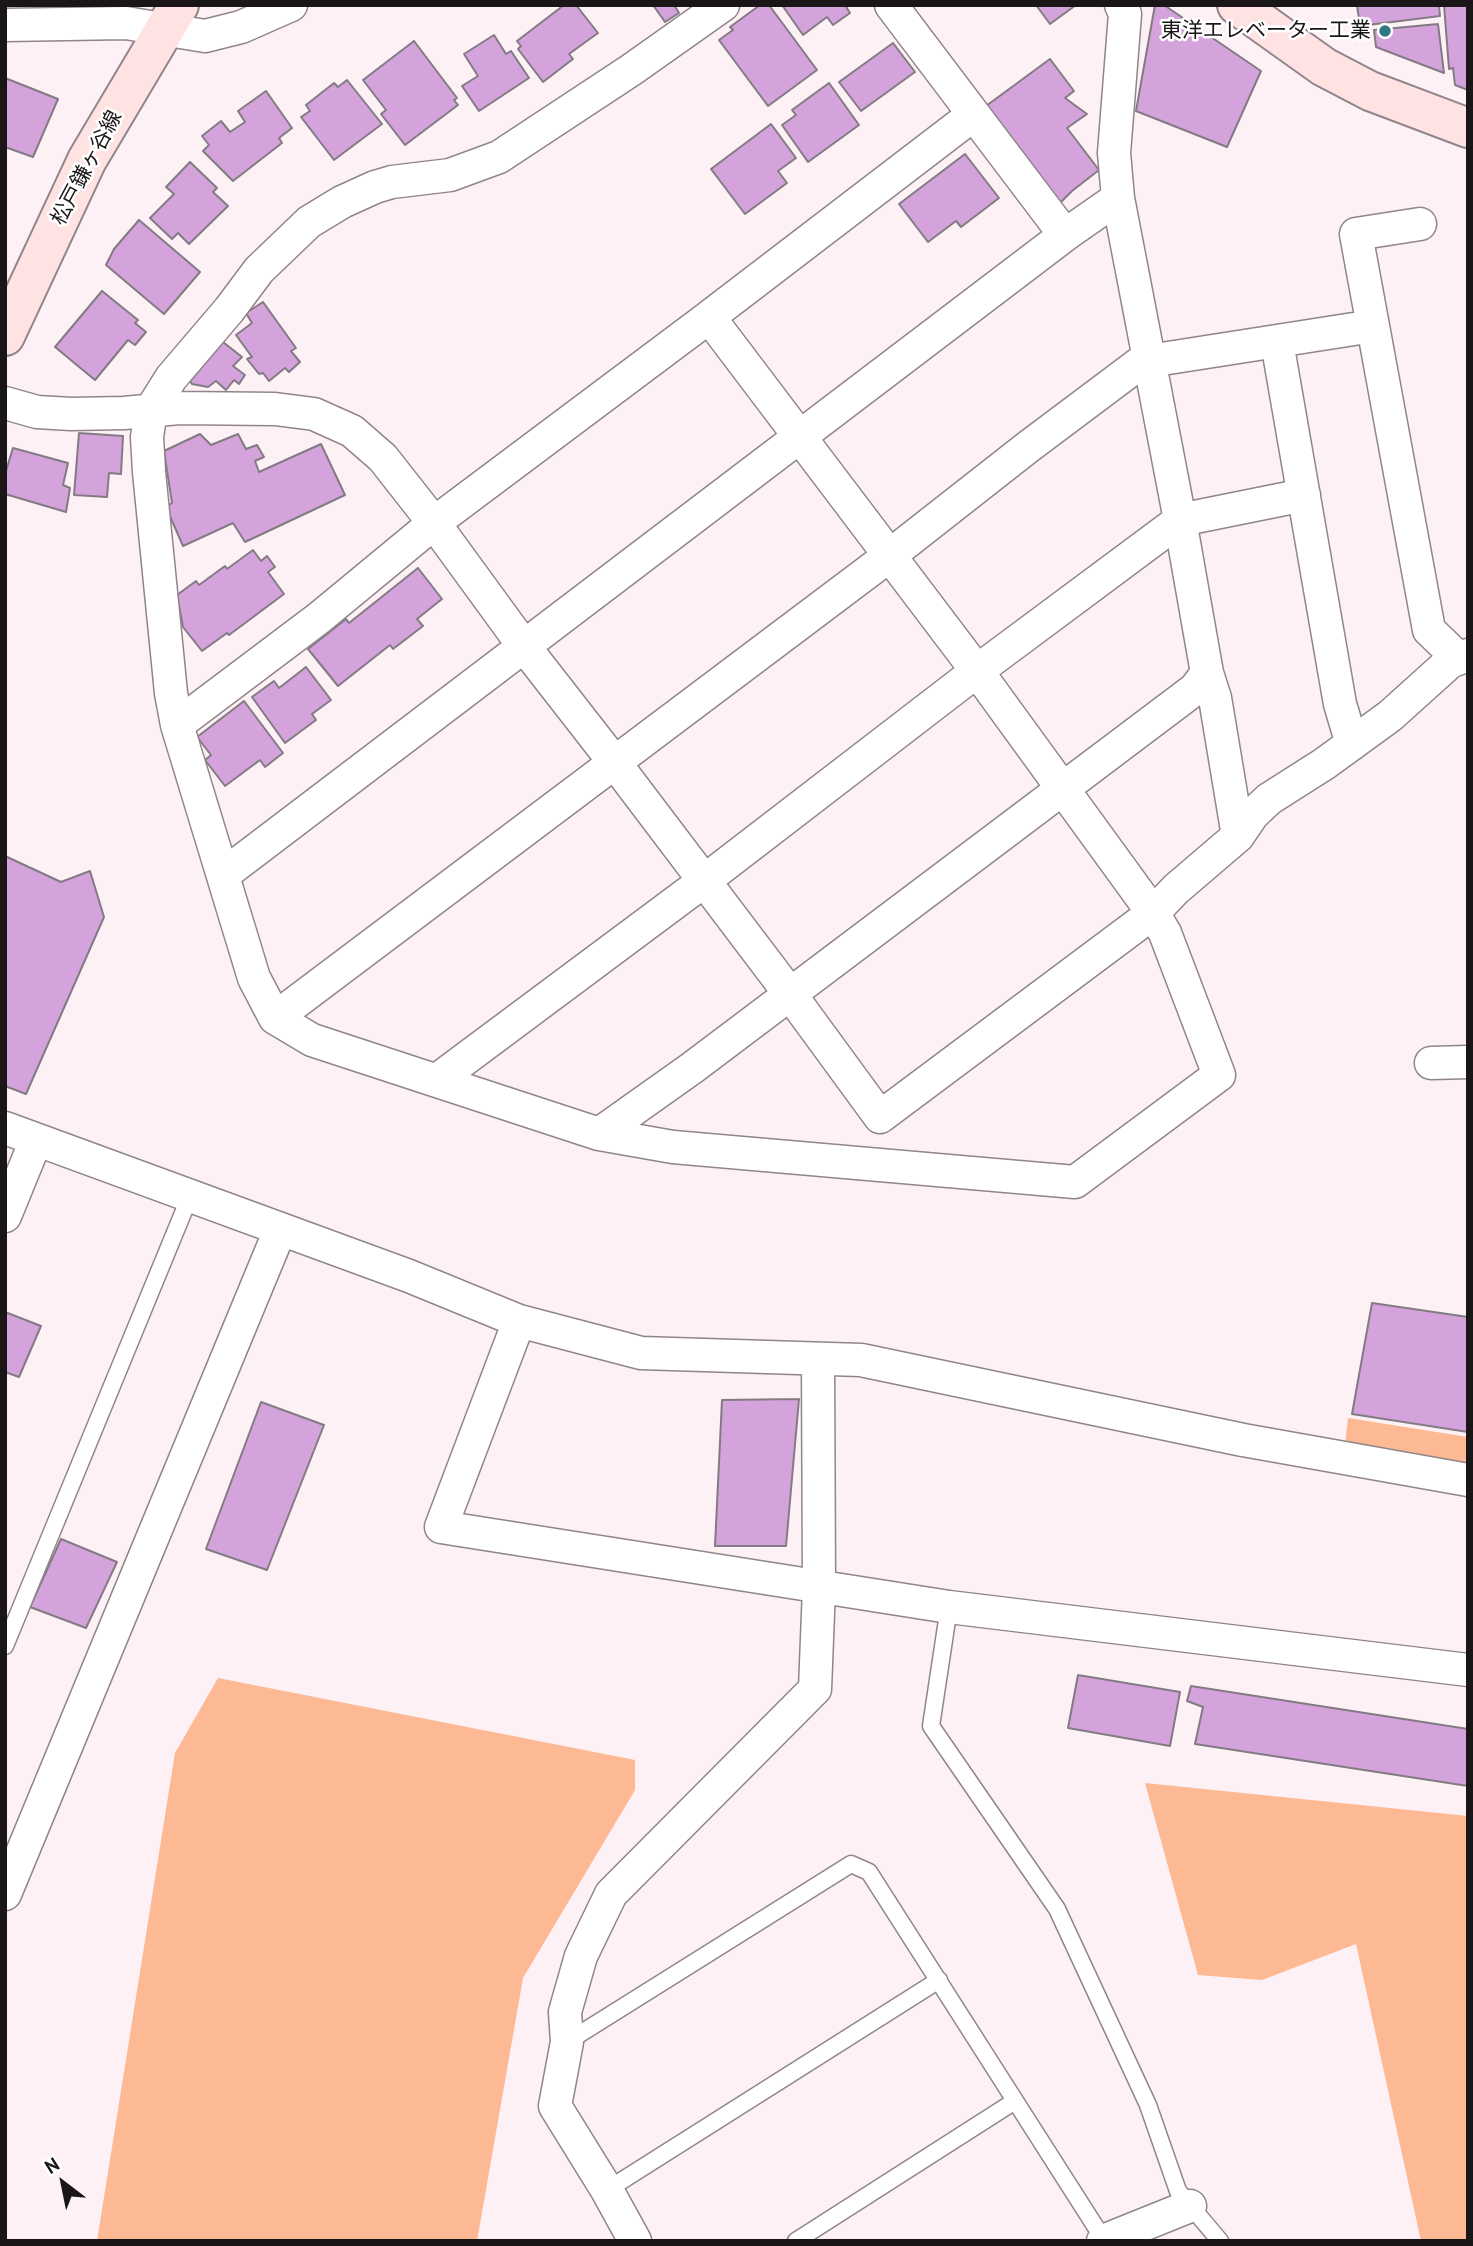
<!DOCTYPE html>
<html>
<head>
<meta charset="utf-8">
<style>
  body { margin:0 }
  #map { position:relative; width:1473px; height:2246px; overflow:hidden; background:#fdf1f6; font-family:"PT Sans",sans-serif }
  canvas { display:block }
  .frame { position:absolute; inset:0; border:7px solid #1a1617; pointer-events:none }
  .north { position:absolute; left:28px; top:2148px; width:70px; height:70px; -webkit-text-stroke:5px #fff; paint-order:stroke; rotate:328deg; font-size:19px; font-weight:700; line-height:28px; text-align:center; color:#1a1617 }
  .north::after { content:''; display:block; margin:auto; width:24px; height:32px; background:#1a1617; clip-path:polygon(50% 0,100% 100%,50% 72%,0 100%) }
</style>
</head>
<body>
<div id="map">
<canvas width="1473" height="2246"></canvas>
<div class="frame"></div>
<div class="north">N</div>
</div>
<script>
const c = document.querySelector('canvas').getContext('2d');
c.lineJoin = 'round';
function fill(path, color) { c.fillStyle = color; c.fill(path, 'evenodd'); }
const shape = rows => new Path2D(rows.map(r => 'M' + r).join(''));
function trace(path, color, width, dash) { c.strokeStyle = color; c.lineWidth = width; c.lineCap = dash ? 'butt' : 'round'; c.setLineDash(dash || []); c.stroke(path); }
function drawText(font, color, halo, rows, align = 'center') {
  c.font = font + ' "PT Sans","Noto Sans JP",sans-serif'; c.lineWidth = 5; c.setLineDash([]); c.textBaseline = 'middle'; c.strokeStyle = halo; c.fillStyle = color; for (const [text, x, y, turn = 0] of rows) {
    c.save(); c.translate(x, y); c.rotate((+turn || 0) * Math.PI / 180); c.textAlign = isNaN(turn) ? turn : align; if (halo) c.strokeText(text, 0, 0); c.fillText(text, 0, 0); c.restore();
  }
}
fill(shape([
  [1348,1418,1468,1437,1468,1465,1345,1444],
  [218,1678,635,1760,635,1790,523,1978,477,2241,97,2241,175,1753],
  [1145,1783,1468,1816,1468,2241,1421,2241,1356,1944,1262,1980,1198,1975]
]), '#fdb894');
const building = shape([
  [564,5,576,5,598,33,569,54,573,59,543,82,518,49,521,46,517,41,564,5],
  [653,5,674,5,679,13,665,22,653,5],
  [760,5,769,5,817,70,768,106,719,40,733,30,730,27,760,5],
  [782,5,845,5,850,13,833,25,827,17,803,35,782,5],
  [1036,5,1076,5,1050,24,1036,5],
  [1155,5,1164,5,1261,71,1227,147,1136,111,1155,5],
  [1357,5,1439,5,1440,16,1360,26,1357,5],
  [1444,5,1468,5,1468,90,1455,85,1453,68,1449,69,1444,5],
  [1438,24,1444,73,1376,47,1374,30,1438,24],
  [494,35,506,54,511,51,529,78,479,111,462,86,478,76,464,54,494,35],
  [414,41,457,98,454,100,458,105,405,145,381,114,386,110,363,80,414,41],
  [893,43,915,72,861,111,839,82,893,43],
  [1050,59,1074,91,1065,98,1087,114,1067,128,1099,170,1072,191,1058,205,986,106,1050,59],
  [5,78,58,99,33,157,5,147,5,78],
  [347,80,382,124,334,160,301,117,310,111,306,105,334,83,338,87,347,80],
  [829,83,859,125,808,162,782,125,796,115,792,110,829,83],
  [266,91,292,128,279,138,282,143,233,181,203,151,209,145,202,136,221,121,230,132,245,122,238,111,266,91],
  [771,124,796,158,778,171,787,183,745,214,711,169,771,124],
  [965,154,999,198,961,227,956,221,928,242,899,204,965,154],
  [190,162,217,188,213,192,228,206,189,244,178,233,172,239,150,218,174,194,166,187,190,162],
  [139,220,200,272,164,314,106,265,114,249,139,220],
  [102,291,138,320,135,323,146,332,135,345,128,340,95,380,55,347,102,291],
  [263,302,296,348,291,351,300,362,289,372,285,368,269,381,263,373,259,374,247,359,252,357,236,335,252,323,246,313,263,302],
  [223,342,242,357,233,366,245,375,239,384,234,380,226,390,216,381,208,387,192,384,190,381,223,342],
  [79,433,123,436,121,474,109,473,107,497,74,495,79,433],
  [200,434,211,445,238,434,246,449,257,445,264,457,255,461,259,472,321,444,345,495,245,542,233,523,183,546,166,507,172,503,164,451,200,434],
  [13,448,68,463,63,485,70,488,66,512,5,494,5,474,13,448],
  [253,550,261,561,267,556,275,567,268,572,284,594,229,635,227,633,202,651,183,627,177,595,196,581,199,585,225,566,227,569,253,550],
  [418,568,442,599,417,619,423,626,393,649,390,645,338,686,308,649,346,619,349,623,418,568],
  [306,667,331,700,312,714,316,720,285,743,252,697,274,681,279,688,306,667],
  [244,701,283,753,265,767,260,760,225,786,205,760,211,755,197,737,244,701],
  [5,856,61,882,90,871,104,917,26,1094,5,1086,5,856],
  [1372,1303,1468,1317,1468,1432,1352,1414,1372,1303],
  [5,1312,41,1326,19,1377,5,1372,5,1312],
  [799,1399,786,1546,715,1546,722,1400,799,1399],
  [261,1402,324,1425,267,1570,206,1549,261,1402],
  [61,1539,117,1562,86,1628,30,1607,61,1539],
  [1078,1675,1180,1692,1170,1746,1068,1728,1078,1675],
  [1191,1686,1468,1729,1468,1786,1195,1744,1203,1707,1187,1701,1191,1686]
]);
fill(building, '#d5a3db');
trace(building, '#827b83', 2);
const lane = shape([
  [949,1607,931,1726,1057,1909,1148,2105,1178,2191,1220,2241],
  [5,1646,190,1196],
  [567,2042,851,1864,869,1872,1104,2240],
  [607,2190,939,1980],
  [796,2241,1015,2101]
]);
const street = shape([
  [723,5,631,70,499,157,450,175,392,182,375,187,342,202,309,222,259,270,229,310,171,378,151,410,147,437,149,472,171,693,177,725,254,978,275,1018,312,1040,599,1134,673,1147,1075,1182,1219,1075,1165,933,1153,913,977,671,709,317,973,115],
  [891,5,1065,235],
  [5,25,126,23,205,36,241,27,291,5],
  [1420,224,1356,234,1429,630,1458,658],
  [1277,342,1340,704,1352,744],
  [1149,361,1373,326],
  [5,403,37,412,71,414,124,413,179,408,275,409,314,414,352,431,383,458,434,523,523,645,615,763,790,994,880,1117,1153,913,1176,889,1238,836,1253,814,1269,799,1324,764,1390,716,1450,662,1468,655],
  [1207,673,1215,698,1238,836],
  [177,725,319,618,434,523,709,317],
  [223,875,1065,235,1118,198],
  [275,1018,889,556,1028,447,1148,357],
  [1431,1063,1468,1062],
  [437,1080,704,881,977,671,1180,520,1304,495],
  [5,1128,409,1276,519,1321,641,1353,861,1360,1243,1440,1468,1480],
  [599,1134,692,1068,1195,689,1207,673,1180,520,1118,198,1114,153,1125,14,1121,5],
  [5,1216,36,1140],
  [519,1321,441,1527,949,1607,1468,1670],
  [5,1894,280,1230],
  [635,2241,607,2190,555,2106,567,2042,565,2012,581,1956,611,1894,815,1689,819,1588,818,1359],
  [1103,2241,1190,2206]
]);
const secondary = shape([
  [1237,5,1324,67,1370,91,1468,128],
  [5,336,87,160,179,5]
]);
trace(lane, '#90858a', 19);
trace(street, '#90858a', 35);
trace(secondary, '#90858a', 42);
trace(lane, '#fff', 16);
trace(street, '#fff', 32);
trace(secondary, '#ffe2e2', 38);
for (const [x, y, r, color] of [
  [1385,31,7,"#307782"]
]) { const dot = new Path2D(); dot.arc(x, y, r, 0, 2 * Math.PI); c.fillStyle = color; c.fill(dot); trace(dot, '#fff', 2.5); }
drawText('21px', '#1a1617', '#fff', [
  ["東洋エレベーター工業",1371,31]
], 'right');
drawText('21px', '#1a1617', '#fff', [
  ["松戸鎌ヶ谷線",87,168,-62]
]);
</script>
</body>
</html>
